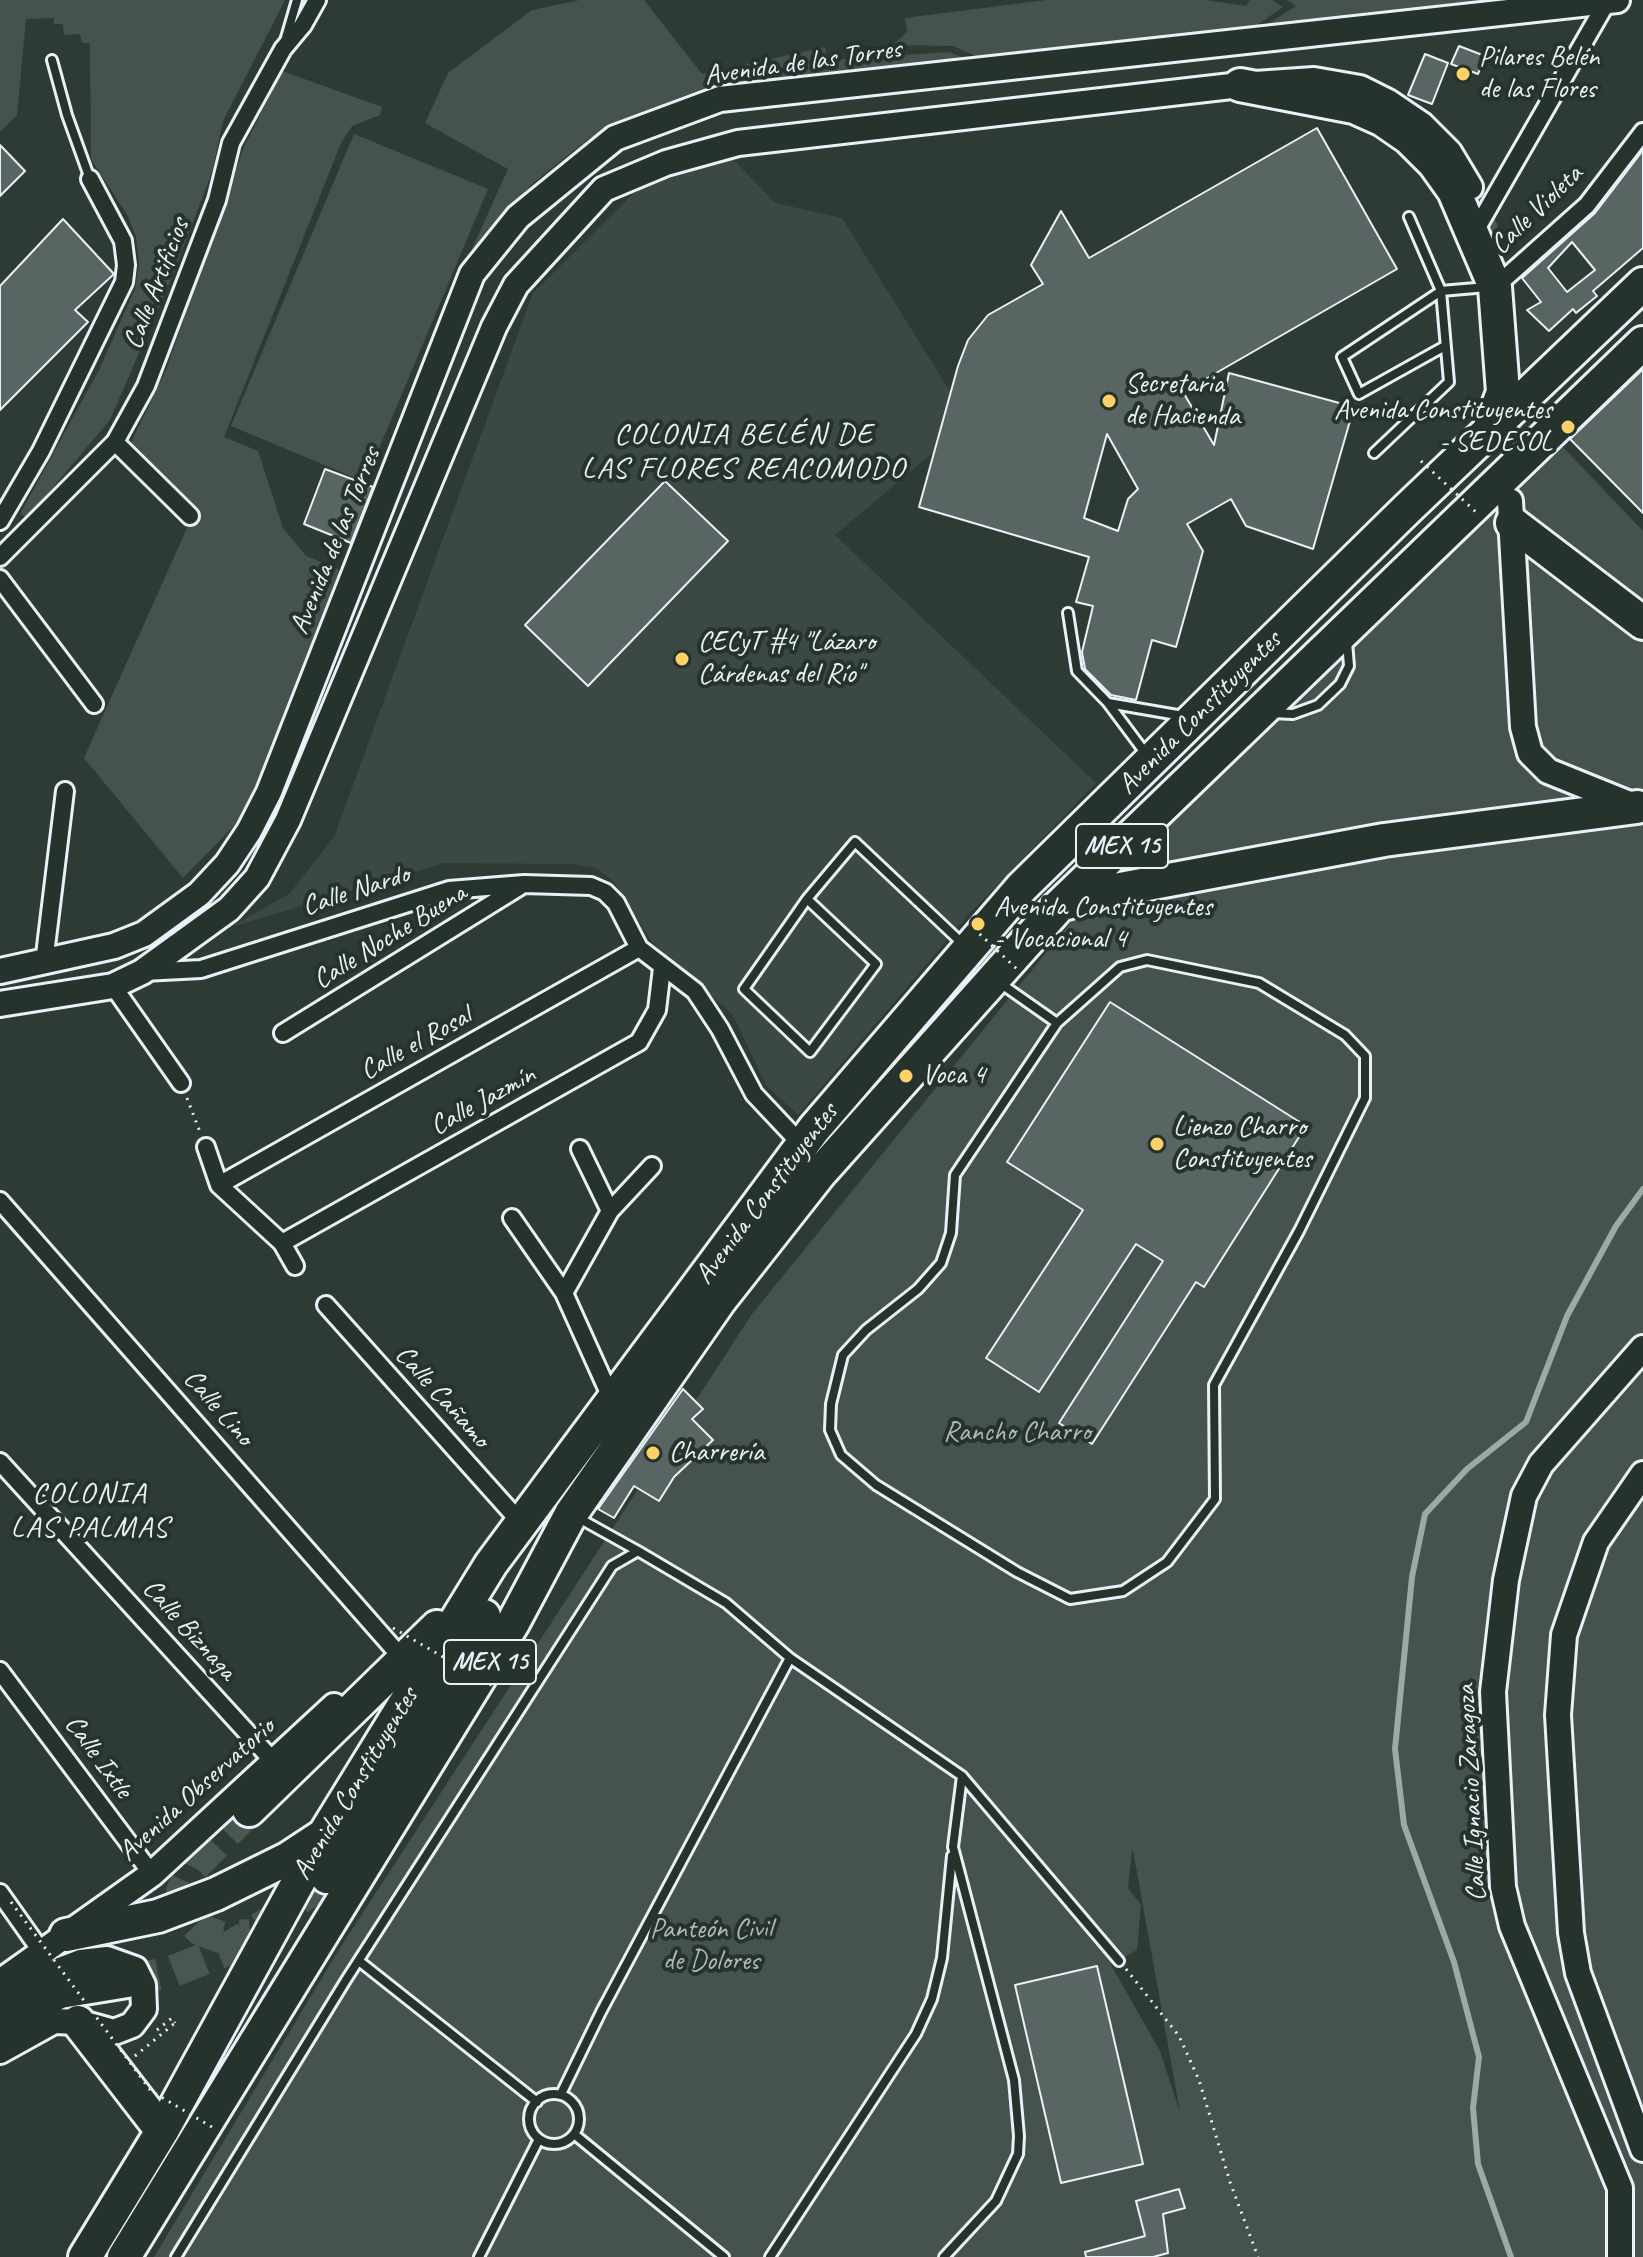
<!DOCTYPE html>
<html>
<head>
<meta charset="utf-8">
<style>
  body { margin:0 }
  canvas { display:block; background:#2e3b35 }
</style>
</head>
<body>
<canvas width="1643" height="2257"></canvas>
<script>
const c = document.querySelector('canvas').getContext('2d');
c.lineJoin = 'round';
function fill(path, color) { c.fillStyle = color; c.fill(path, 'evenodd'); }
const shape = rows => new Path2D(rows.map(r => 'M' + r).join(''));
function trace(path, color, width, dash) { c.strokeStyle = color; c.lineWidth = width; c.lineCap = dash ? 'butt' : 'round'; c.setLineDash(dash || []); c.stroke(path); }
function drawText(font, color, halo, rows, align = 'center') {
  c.font = font + ' Caveat,sans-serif'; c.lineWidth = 8; c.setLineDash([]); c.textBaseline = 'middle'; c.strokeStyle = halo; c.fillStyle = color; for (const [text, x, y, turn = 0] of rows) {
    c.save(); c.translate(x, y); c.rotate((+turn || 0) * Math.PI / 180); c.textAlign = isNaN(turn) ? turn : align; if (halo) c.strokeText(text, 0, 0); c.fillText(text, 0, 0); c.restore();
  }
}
fill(shape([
  [732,158,775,203,842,218,951,393,935,451,835,535,1096,783,969,914,798,1115,766,1085,733,1015,652,942,613,881,596,868,573,864,444,863,231,927,289,894,334,837,533,293,640,187]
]), '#3b4843');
fill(shape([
  [0,0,285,0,223,121,212,172,174,272,110,420,27,518,20,514,99,370,135,289,139,263,136,237,128,216,91,159,90,43,82,43,80,34,64,35,63,24,54,24,54,18,26,19,17,115,0,132],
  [580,0,644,0,702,74,825,47,828,60,949,52,969,60,717,93,670,105,591,137,533,183,500,219,457,301,450,298,508,169,425,123,448,73,532,10],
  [1046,0,1205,0,1246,6,1250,0,1272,0,1283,7,1254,27,976,62,978,57,953,46,893,45,907,32,905,18],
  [1287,0,1482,0,1265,26,1296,6],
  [282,71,382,107,380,115,352,126,341,143,224,437,258,451,283,528,306,556,347,573,265,773,243,817,183,878,84,758,192,517,127,451,166,370,243,149],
  [354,134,488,189,365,482,231,426],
  [1558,442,1643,531,1643,2257,154,2257,340,1948,752,1314,1084,906],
  [1132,1850,1133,1850,1180,2112,1160,2051,1111,1965,1137,1950,1141,1905,1128,1888]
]), '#45524e');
trace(shape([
  [1511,2257,1478,2164,1473,2108,1479,2057,1454,1962,1404,1825,1395,1749,1412,1577,1425,1514,1467,1469,1526,1422,1567,1316,1616,1226,1643,1189]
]), '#9da8a9', 6);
const building = shape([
  [1459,46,1485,56,1478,74,1451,64,1459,46],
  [1425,54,1448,63,1432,104,1408,95,1425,54],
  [1317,128,1397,269,1183,392,1214,445,1229,373,1354,407,1313,549,1246,526,1231,499,1187,524,1203,551,1176,647,1152,640,1136,700,1111,695,1085,669,1082,652,1093,606,1076,602,1089,557,919,507,958,366,968,340,988,315,1043,284,1031,265,1061,211,1089,258,1317,128],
  [1107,434,1138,489,1128,499,1118,531,1084,518,1107,434],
  [0,145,25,171,0,196,0,145],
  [1643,150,1643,248,1593,291,1597,296,1576,313,1573,309,1549,331,1527,310,1541,302,1522,278,1595,213,1643,150],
  [1572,242,1595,270,1567,292,1548,268,1572,242],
  [63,219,114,274,75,310,88,322,0,410,0,286,63,219],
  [1643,369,1643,513,1570,439,1643,369],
  [325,469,373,487,351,543,304,524,325,469],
  [665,481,728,541,588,686,525,625,665,481],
  [1110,1002,1306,1126,1204,1287,1196,1282,1092,1444,1059,1423,1163,1261,1136,1244,1039,1392,986,1358,1083,1210,1007,1162,1110,1002],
  [683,1389,703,1409,692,1419,713,1440,674,1477,659,1501,634,1486,614,1518,598,1509,683,1389],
  [1097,1966,1143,2164,1061,2183,1015,1985,1097,1966],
  [1179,2189,1185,2208,1163,2214,1168,2253,1153,2257,1086,2257,1085,2252,1145,2236,1136,2201,1179,2189]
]);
fill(building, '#596563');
trace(building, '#e8f1f8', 2);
trace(shape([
  [1470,187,1497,259],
  [1510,482,1510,403]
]), '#4a5652', 24, [24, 12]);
trace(shape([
  [249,1810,194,1866,182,1891,182,1900,188,1917,201,1930,220,1937,250,1935],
  [127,1981,171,1972,222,1952,270,1922,327,1877]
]), '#4a5652', 32, [32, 16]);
const lane = shape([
  [285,41,297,0],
  [52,60,67,115,90,179],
  [1409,217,1441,291,1342,357,1359,394,1445,346],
  [1374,453,1449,382,1441,291,1487,287],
  [1068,613,1077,671,1108,703,1146,754],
  [1108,703,1183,716],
  [1272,713,1293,714,1318,705,1340,684,1349,666,1347,642],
  [807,899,876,964,810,1052,744,989,807,899,855,842,964,945],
  [1000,983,1057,1023,955,1175,951,1233,941,1263,918,1289,866,1330,843,1355,831,1404,830,1430,841,1455,876,1485,1017,1572,1070,1599,1123,1591,1167,1562,1215,1499,1214,1385,1299,1231,1365,1098,1365,1056,1345,1035,1259,983,1147,960,1120,967,1057,1023],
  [575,1516,638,1551],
  [359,1961,537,2102],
  [561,2094,601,2012,790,1658],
  '529 2119a25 25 0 1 1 50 0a25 25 0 1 1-50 0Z',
  [574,2134,724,2257],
  [176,2257,346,1980,612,1566,638,1551,726,1603,790,1658,962,1776,1119,1961],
  [479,2257,539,2139],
  [770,2257,916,2034,932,1999,942,1958,952,1856],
  [944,2257,996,2201,1018,2154,1019,2136,1014,2080,953,1847,962,1776]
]);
const street = shape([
  [1474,233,1608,0],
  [1495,287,1587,205,1643,132],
  [115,442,190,516],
  [0,521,41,451,124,282,126,265,123,241,90,179],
  [0,557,115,442,146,386,217,200,231,143,283,49,303,25,317,0],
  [0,579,94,704],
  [44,963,65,791],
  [143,972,201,969,449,890,524,884,591,886,605,892,616,903,639,948,695,991,720,1029,754,1094,802,1145],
  [113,986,181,1083],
  [283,1033,519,887],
  [206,1147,219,1185,282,1243,295,1266],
  [580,1149,610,1211],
  [219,1185,639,948],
  [0,1201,395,1650],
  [512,1218,564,1293,613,1402],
  [282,1243,639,1042,657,1010,662,968],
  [564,1293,610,1211,652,1166],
  [326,1305,521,1523],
  [0,1462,274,1762],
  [0,1671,152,1874],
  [0,1893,41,1951]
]);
const secondary = shape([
  [1510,501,1523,727,1530,753,1548,771,1637,807],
  [0,971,114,946,144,934,199,894,227,864,249,831,269,792,472,274,518,217,615,138,720,99,1617,0],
  [0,1004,113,986,142,972,229,909,257,878,288,820,494,327,516,285,604,189,666,163,738,143,1240,85,1314,80,1360,88,1388,102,1422,125,1449,152,1470,187],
  [1643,1474,1596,1542,1564,1635,1558,1715,1571,1933,1578,1973,1643,2149],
  [0,1982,152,1874,334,1706],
  [0,1993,81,1962,107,1959,135,1969,143,1985,144,2009,132,2025,114,2032,78,2022,54,2021,0,2051],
  [1620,2257,1620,2188,1512,1926,1503,1887,1493,1692,1506,1580,1524,1496,1541,1464,1643,1348]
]);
const highway = shape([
  [1240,85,1354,107,1383,120,1409,138,1434,163,1454,191,1495,287,1503,392,1490,427],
  [1512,523,1643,623],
  [1067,903,1088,895,1384,840,1637,807],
  [249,1810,437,1627],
  [327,1877,344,1855,484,1616],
  [66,1935,158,1916,216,1894,289,1858,321,1837],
  [0,2022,60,1992,127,1981],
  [78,2022,162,2131],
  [85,2257,162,2131,324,1835,491,1564,814,1129,1022,887,1406,510,1643,284],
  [124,2257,513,1623,571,1514,720,1300,820,1173,1057,908,1643,343]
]);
trace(lane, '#e8f1f8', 14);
trace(street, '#e8f1f8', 22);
trace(secondary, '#e8f1f8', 30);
trace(highway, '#e8f1f8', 38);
trace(shape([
  [187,1098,200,1132],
  [1126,1969,1179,2036,1199,2080,1230,2182,1258,2257],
  [157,2030,172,2018,175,2023],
  [135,2056,175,2023]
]), '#e8f1f8', 3, [2, 6]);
trace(lane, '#26332d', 8);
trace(street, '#26332d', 16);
trace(secondary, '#26332d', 24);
trace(highway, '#26332d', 32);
trace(shape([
  [1421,461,1477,513],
  [968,923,1019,971],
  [393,1628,495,1687],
  [11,1902,151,2091,217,2130]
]), '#e8f1f8', 3, [2, 6]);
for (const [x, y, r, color] of [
  [1463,74,8,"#ffd166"],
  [1109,401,8,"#ffd166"],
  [1568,427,8,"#ffd166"],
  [682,659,8,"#ffd166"],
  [978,924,8,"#ffd166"],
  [906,1076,8,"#ffd166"],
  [1157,1144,8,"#ffd166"],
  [653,1453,8,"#ffd166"]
]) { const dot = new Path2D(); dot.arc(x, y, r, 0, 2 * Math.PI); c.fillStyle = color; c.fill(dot); trace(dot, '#26332d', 3); }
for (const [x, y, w] of [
  [1122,846,92],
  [490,1662,92]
]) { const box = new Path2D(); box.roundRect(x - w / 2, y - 22, w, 44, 6); c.fillStyle = '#26332d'; c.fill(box); trace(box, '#e8f1f8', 2); }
drawText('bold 26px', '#e8f1f8', null, [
  ["MEX 15",1122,846],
  ["MEX 15",490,1662]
]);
drawText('28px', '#e8f1f8', '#26332d', [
  ["Pilares Belén",1479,58],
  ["de las Flores",1479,90],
  ["Secretaria",1125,385],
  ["de Hacienda",1125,417],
  ["Avenida Constituyentes",1552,411,"right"],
  ["- SEDESOL",1552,443,"right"],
  ["CECyT #4 \"Lázaro",698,643],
  ["Cárdenas del Río\"",698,675],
  ["Avenida Constituyentes",994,908],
  ["- Vocacional 4",994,940],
  ["Voca 4",922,1076],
  ["Lienzo Charro",1173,1128],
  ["Constituyentes",1173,1160],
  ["Charrería",669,1453]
], 'left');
drawText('28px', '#e8f1f8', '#26332d', [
  ["Avenida de las Torres",803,63,-8],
  ["Calle Violeta",1537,210,-44],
  ["Calle Artificios",157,284,-69],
  ["Avenida de las Torres",336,541,-68],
  ["Avenida Constituyentes",1200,713,-45],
  ["Calle Nardo",356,891,-18],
  ["Calle Noche Buena",390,937,-32],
  ["Calle el Rosal",416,1044,-29],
  ["Calle Jazmín",483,1101,-29],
  ["Avenida Constituyentes",767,1194,-53],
  ["Calle Cañamo",442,1397,48],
  ["Calle Lino",218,1408,49],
  ["Calle Biznaga",189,1630,48],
  ["Calle Ixtle",98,1757,54],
  ["Avenida Constituyentes",356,1784,-59],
  ["Avenida Observatorio",197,1790,-42],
  ["Calle Ignacio Zaragoza",1472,1793,-93]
]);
drawText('28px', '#afb9bc', '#26332d', [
  ["Rancho Charro",1017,1433],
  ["Panteón Civil",711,1930],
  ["de Dolores",711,1962]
]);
c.letterSpacing = '2px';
drawText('30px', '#e8f1f8', '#26332d', [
  ["COLONIA BELÉN DE",744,435],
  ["LAS FLORES REACOMODO",744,469],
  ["COLONIA",90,1494],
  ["LAS PALMAS",90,1528]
]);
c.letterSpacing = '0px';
</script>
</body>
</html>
